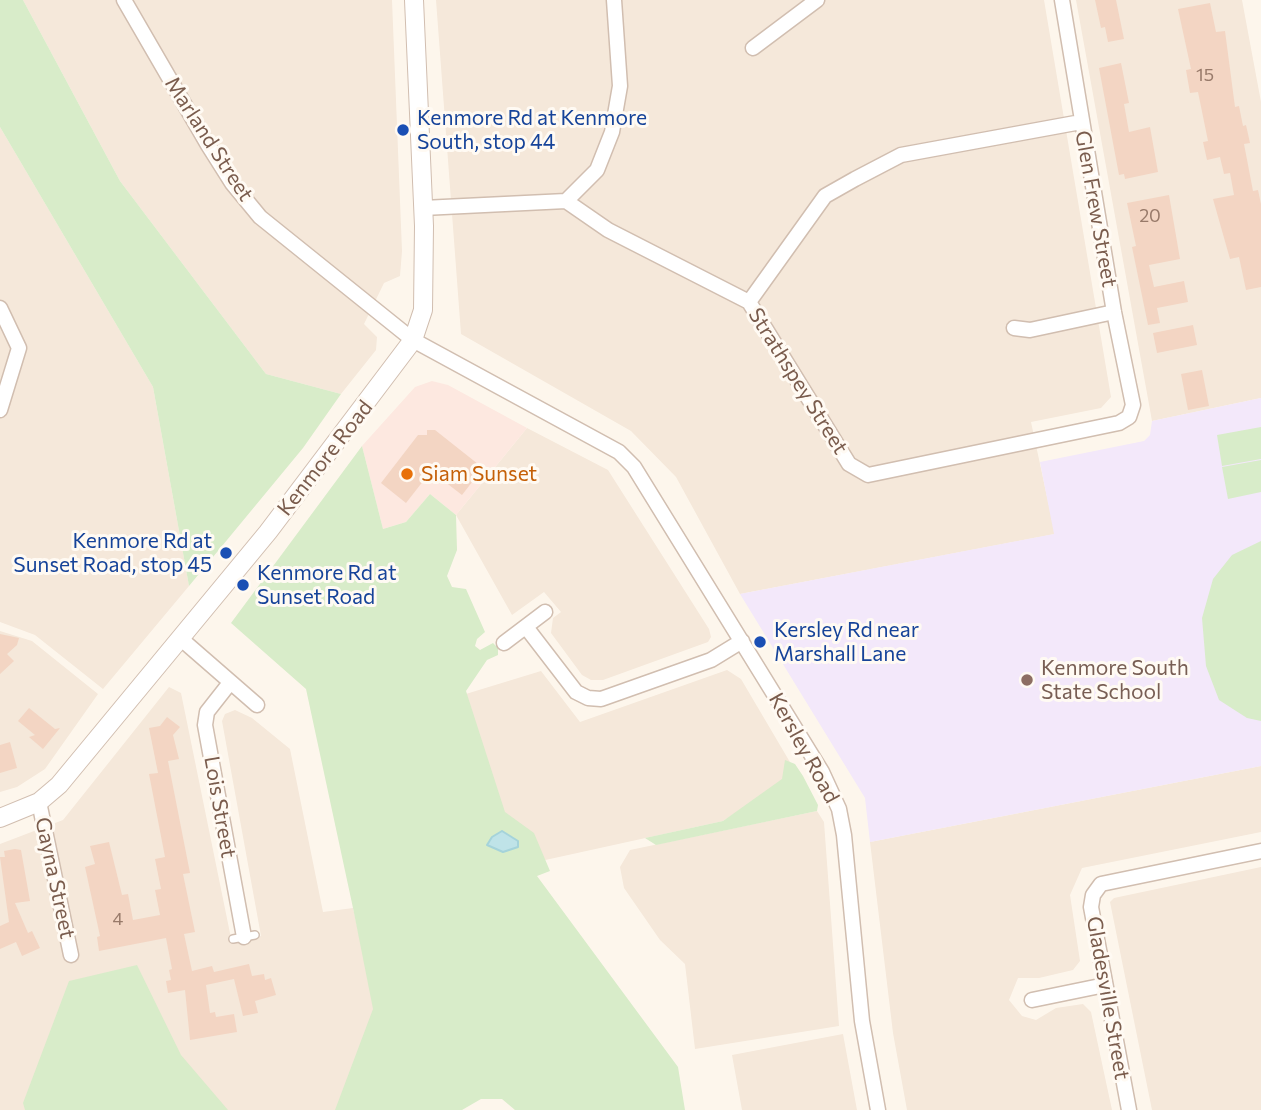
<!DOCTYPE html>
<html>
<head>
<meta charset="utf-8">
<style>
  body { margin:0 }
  canvas { display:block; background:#fdf6ec }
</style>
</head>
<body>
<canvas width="1261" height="1110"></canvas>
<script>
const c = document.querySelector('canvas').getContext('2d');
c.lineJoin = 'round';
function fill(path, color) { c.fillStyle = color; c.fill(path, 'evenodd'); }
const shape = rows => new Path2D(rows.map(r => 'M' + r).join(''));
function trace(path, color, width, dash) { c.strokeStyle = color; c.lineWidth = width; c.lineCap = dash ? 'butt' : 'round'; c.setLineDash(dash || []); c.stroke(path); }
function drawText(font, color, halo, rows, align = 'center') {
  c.font = font + ' Commissioner,sans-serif'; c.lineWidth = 6; c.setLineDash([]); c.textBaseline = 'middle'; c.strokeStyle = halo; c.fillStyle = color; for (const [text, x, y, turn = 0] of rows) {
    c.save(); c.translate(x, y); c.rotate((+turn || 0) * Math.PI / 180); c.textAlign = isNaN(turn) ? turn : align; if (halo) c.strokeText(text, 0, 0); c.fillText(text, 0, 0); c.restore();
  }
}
fill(shape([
  [23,0,392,0,402,251,400,276,384,283,364,324,377,337,376,350,341,394,266,374,120,181],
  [436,0,1044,0,1111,397,1101,408,1031,422,1055,534,740,594,676,477,631,431,461,334],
  [1076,0,1242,0,1261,102,1261,398,1152,421],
  [0,127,153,387,189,586,103,689,35,635,0,622],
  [527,428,608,470,709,629,711,637,708,642,603,680,591,680,582,675,551,633,553,618,561,612,544,592,512,615,456,515],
  [0,631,32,641,98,694,45,769,17,787,0,792],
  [727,670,741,679,797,774,723,821,518,866,456,697,541,671,580,722],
  [169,687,181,693,232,943,261,936,222,721,225,714,235,710,252,718,290,749,323,912,353,908,397,1110,0,1110,0,844,63,820],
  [1261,766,1261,832,1082,868,1070,895,1080,961,1073,970,1039,978,1018,978,1009,1000,1022,1016,1036,1020,1056,1008,1083,1004,1091,1012,1112,1110,907,1110,893,1033,870,842],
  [817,811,824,822,839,1026,695,1049,685,964,660,940,624,888,620,867,630,850],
  [1261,867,1261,1110,1152,1110,1110,902,1114,898],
  [843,1034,857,1110,742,1110,732,1055]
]), '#f5e8da');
fill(shape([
  [432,381,448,385,527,428,456,515,430,494,406,522,383,529,362,446,415,387]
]), '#fde8e0');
fill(shape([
  [1261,398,1261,766,870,842,865,798,740,594,1054,534,1040,462,1144,441,1150,435,1152,421]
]), '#f3e8fa');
fill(shape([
  [0,0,23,0,120,181,266,374,341,394,303,448,189,586,153,387,0,127],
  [1261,427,1261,459,1222,466,1217,435],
  [362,446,383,529,406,522,430,494,456,515,457,550,447,576,452,587,466,589,485,632,477,639,475,646,480,650,493,643,498,648,498,655,487,660,466,691,505,812,534,833,550,871,537,876,678,1067,685,1110,515,1110,502,1099,481,1099,462,1110,335,1110,373,1009,353,908,306,689,231,623],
  [1261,460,1261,492,1228,499,1222,467],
  [1261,541,1261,721,1247,718,1219,700,1206,666,1202,618,1213,579,1232,555],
  [785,760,795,764,803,776,818,805,817,811,656,845,645,838,723,821,782,779],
  [137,965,181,1055,228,1110,25,1110,23,1103,69,981]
]), '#d8ecc9');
const water = shape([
  [502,831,518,841,518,847,503,852,487,845,492,837,502,831]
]);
fill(water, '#bfe3e8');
trace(water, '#a5d3da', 2);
fill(shape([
  [1095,0,1116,0,1124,39,1108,42,1105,27,1101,28],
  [1210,3,1216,32,1225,31,1235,107,1239,106,1243,126,1246,125,1250,143,1244,144,1253,191,1258,190,1261,204,1261,287,1246,290,1239,257,1230,259,1213,199,1234,195,1230,173,1224,174,1220,157,1207,160,1203,142,1208,141,1198,92,1190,93,1186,70,1191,69,1178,9],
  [1121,63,1129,103,1124,104,1129,132,1150,127,1158,172,1125,179,1124,174,1119,175,1099,68],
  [1169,195,1180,259,1149,265,1154,287,1184,281,1188,302,1157,308,1160,323,1148,325,1132,247,1136,246,1127,203],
  [1193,325,1197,345,1157,353,1153,333],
  [1202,370,1209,406,1188,410,1181,374],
  [427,430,435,430,483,468,462,495,431,471,406,503,381,483,418,435,427,435],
  [0,634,19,638,17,645,7,654,14,661,0,674],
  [29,708,55,729,60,728,43,749,29,737,35,735,18,721],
  [167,717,180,727,173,735,179,759,168,761,190,873,183,874,195,932,184,934,192,971,212,966,214,972,249,964,252,976,264,974,265,980,271,978,276,995,255,1001,258,1013,243,1016,234,979,206,985,210,1013,215,1012,216,1017,234,1014,237,1032,190,1040,185,990,168,993,166,981,171,980,169,970,172,969,166,938,99,951,97,937,100,936,85,867,95,864,90,846,109,842,122,895,128,894,133,920,160,915,155,890,161,889,155,859,165,857,149,774,158,773,149,728,160,726],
  [10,742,17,768,0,773,0,745],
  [15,849,21,850,30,901,15,903,28,933,32,931,40,948,22,956,16,942,0,949,0,926,9,922,0,857,5,857,4,851]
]), '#f3d5c3');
const service = shape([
  [233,939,255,935]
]);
const minor = shape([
  [124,0,208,145,232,183,260,217,413,340,619,452,634,467,822,772,839,809,844,835,862,1021,878,1110],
  [753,48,817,0],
  [566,201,608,230,749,302,849,464,868,475,1119,423,1129,417,1133,405,1114,312,1062,0],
  [423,208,566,201,597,170,612,132,620,86,614,0],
  [749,302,825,196,855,179,901,155,1081,122],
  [0,308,19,348,0,410],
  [1014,328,1030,330,1114,312],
  [526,627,576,692,588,698,601,699,711,660,742,641],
  [180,638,257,705],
  [504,643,545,612],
  [229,684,207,712,205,725,244,937],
  [39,802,71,955],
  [1032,1000,1105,985],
  [1129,1110,1091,907,1093,895,1101,884,1261,851]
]);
const tertiary = shape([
  [0,818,39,802,59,785,268,532,413,340,423,310,424,226,414,0]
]);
trace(service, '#d1beb0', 10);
trace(minor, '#d1beb0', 17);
trace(tertiary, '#d1beb0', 20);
trace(service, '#fff', 7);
trace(minor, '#fff', 14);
trace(tertiary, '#fff', 18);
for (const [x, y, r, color] of [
  [403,130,7,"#1a4fb4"],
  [407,474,7,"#e8710a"],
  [226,553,7,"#1a4fb4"],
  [243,585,7,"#1a4fb4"],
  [760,642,7,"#1a4fb4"],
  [1027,680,7,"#8d6e63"]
]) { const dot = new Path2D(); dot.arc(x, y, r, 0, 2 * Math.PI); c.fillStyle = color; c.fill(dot); trace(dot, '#fffaf3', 2.5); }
drawText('18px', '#987a6a', null, [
  ["15",1205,75],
  ["20",1150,216],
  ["4",118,919]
]);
drawText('21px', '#164399', '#fffaf3', [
  ["Kenmore Rd at Kenmore",417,118],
  ["South, stop 44",417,142],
  ["Kenmore Rd at",212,541,"right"],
  ["Sunset Road, stop 45",212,565,"right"],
  ["Kenmore Rd at",257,573],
  ["Sunset Road",257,597],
  ["Kersley Rd near",774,630],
  ["Marshall Lane",774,654]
], 'left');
drawText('21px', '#7a5c4d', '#fffaf3', [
  ["Marland Street",209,139,57],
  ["Glen Frew Street",1096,209,80],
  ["Strathspey Street",798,381,58],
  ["Kenmore Road",325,458,-52],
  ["Kersley Road",804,748,61],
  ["Lois Street",220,807,80],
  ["Gayna Street",55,878,78],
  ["Gladesville Street",1108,998,80]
]);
drawText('21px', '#c56008', '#fffaf3', [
  ["Siam Sunset",421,474]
], 'left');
drawText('21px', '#785e54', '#fffaf3', [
  ["Kenmore South",1041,668],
  ["State School",1041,692]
], 'left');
</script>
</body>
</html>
